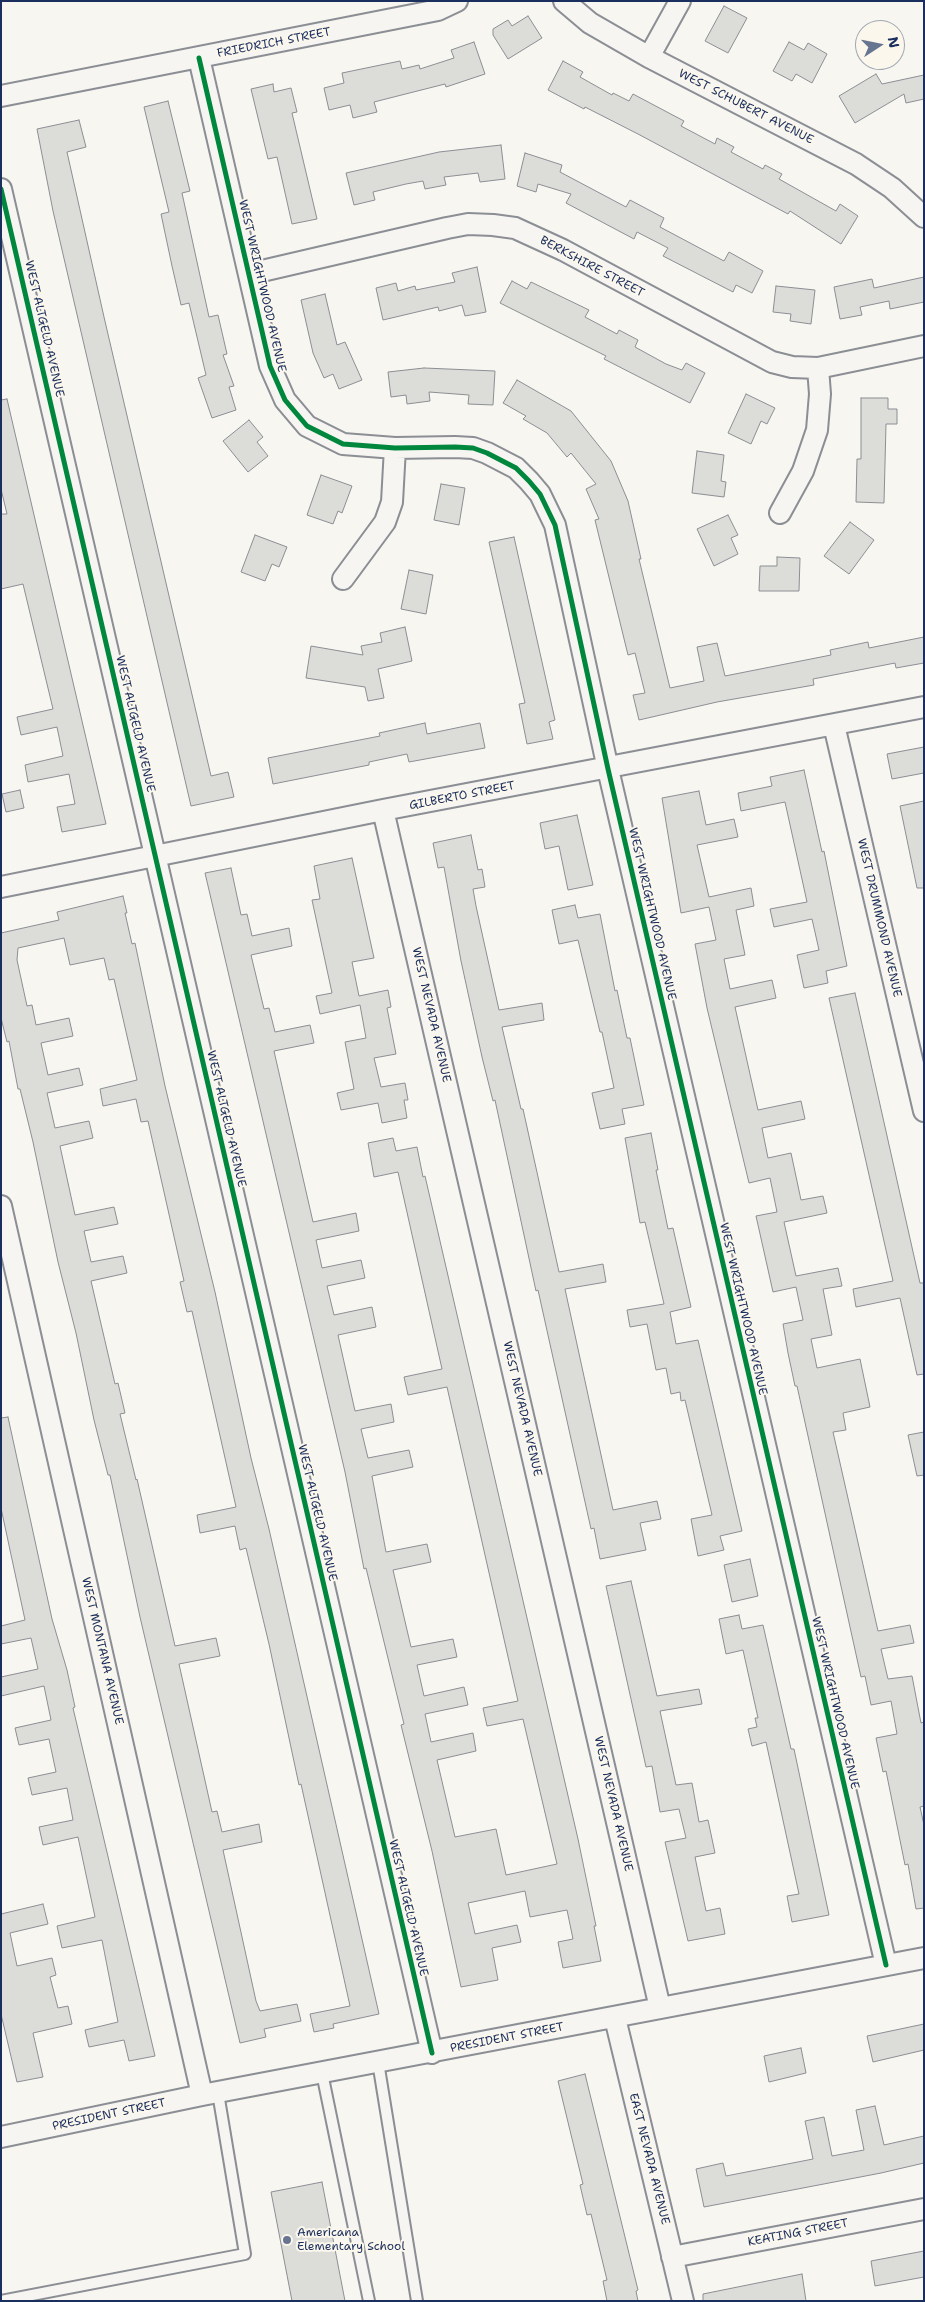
<!DOCTYPE html>
<html>
<head>
<meta charset="utf-8">
<style>
  body { margin:0 }
  #map { position:relative; width:925px; height:2302px; overflow:hidden; background:#f8f6f0; font-family:"Shantell Sans",sans-serif }
  canvas { display:block }
  .frame { position:absolute; inset:0; border:2px solid #1b2f5e; pointer-events:none }
  .north { position:absolute; left:855px; top:20px; width:50px; height:50px; box-sizing:border-box; background:#fbf7ec; border:1px solid #a1a7b3; border-radius:50%; rotate:79deg; font-size:14px; font-weight:700; line-height:20px; text-align:center; color:#1b2f5e }
  .north::after { content:''; display:block; margin:auto; width:18px; height:22px; background:#687591; clip-path:polygon(50% 0,100% 100%,50% 72%,0 100%) }
</style>
</head>
<body>
<div id="map">
<canvas width="925" height="2302"></canvas>
<div class="frame"></div>
<div class="north">N</div>
</div>
<script>
const c = document.querySelector('canvas').getContext('2d');
c.lineJoin = 'round';
function fill(path, color) { c.fillStyle = color; c.fill(path, 'evenodd'); }
const shape = rows => new Path2D(rows.map(r => 'M' + r).join(''));
function trace(path, color, width, dash) { c.strokeStyle = color; c.lineWidth = width; c.lineCap = dash ? 'butt' : 'round'; c.setLineDash(dash || []); c.stroke(path); }
function drawText(font, color, halo, rows, align = 'center') {
  c.font = font + ' "Shantell Sans",sans-serif'; c.lineWidth = 4; c.setLineDash([]); c.textBaseline = 'middle'; c.strokeStyle = halo; c.fillStyle = color; for (const [text, x, y, turn = 0] of rows) {
    c.save(); c.translate(x, y); c.rotate((+turn || 0) * Math.PI / 180); c.textAlign = isNaN(turn) ? turn : align; if (halo) c.strokeText(text, 0, 0); c.fillText(text, 0, 0); c.restore();
  }
}
const building = shape([
  [724,6,747,18,728,53,705,41,724,6],
  [528,16,542,38,508,59,493,35,493,29,508,20,512,26,528,16],
  [474,42,485,74,446,87,445,84,374,102,377,112,353,118,350,105,329,110,324,88,344,83,342,73,400,61,402,69,419,65,420,69,454,58,451,50,474,42],
  [789,42,804,50,808,43,827,54,812,83,796,74,792,81,773,71,789,42],
  [563,61,583,72,580,77,612,95,613,93,629,101,633,94,684,121,681,126,715,144,717,138,734,147,731,152,763,169,765,165,782,174,779,179,836,211,840,204,858,216,841,244,790,211,788,214,638,134,585,107,584,109,548,90,563,61],
  [876,74,882,84,924,75,924,99,906,103,904,94,855,123,839,96,876,74],
  [273,84,274,92,291,88,297,112,292,113,317,219,292,224,277,157,268,159,251,89,273,84],
  [168,101,190,191,182,193,209,317,218,315,227,354,223,355,234,386,229,387,236,410,212,418,198,378,206,375,189,303,181,305,172,266,161,214,169,212,144,107,168,101],
  [79,120,86,147,67,152,104,317,211,776,228,772,234,797,191,806,53,211,37,129,79,120],
  [501,145,505,179,480,182,478,173,444,177,446,185,425,189,423,181,406,184,373,192,375,200,354,205,346,173,439,152,501,145],
  [525,153,562,165,560,172,626,207,630,200,664,218,660,227,724,261,729,252,763,271,752,293,736,285,733,292,663,256,668,248,637,232,634,239,566,203,571,194,538,184,536,192,517,186,525,153],
  [477,267,486,312,465,316,462,305,439,311,438,307,383,320,376,288,396,283,398,291,415,286,416,290,455,282,452,273,477,267],
  [924,277,924,302,890,309,889,301,860,307,862,315,840,319,834,287,872,279,874,288,924,277],
  [512,281,527,289,531,282,589,310,585,317,617,334,619,330,638,340,635,347,666,364,682,370,686,363,705,373,690,403,604,359,606,356,500,303,512,281],
  [776,286,815,290,811,324,790,321,791,314,773,312,776,286],
  [325,294,337,345,345,342,362,380,339,389,333,374,324,378,313,353,301,300,325,294],
  [424,368,495,371,493,405,468,404,469,395,429,392,430,401,407,404,406,395,391,397,388,372,424,368],
  [517,380,571,411,611,461,628,501,641,559,639,559,670,688,704,681,697,647,717,643,725,676,831,655,830,650,868,642,869,648,924,637,924,663,896,668,895,663,813,679,814,685,717,702,639,720,633,695,645,693,635,653,628,655,595,520,599,519,586,489,596,484,571,453,567,457,547,433,523,419,526,416,503,403,517,380],
  [746,394,775,408,767,424,761,421,751,444,728,433,746,394],
  [861,398,888,398,888,409,897,409,897,424,886,424,884,503,856,502,857,459,861,459,861,398],
  [7,399,106,824,62,832,57,807,75,804,69,774,28,782,25,765,63,756,57,727,21,735,17,717,53,709,23,584,1,589,1,514,7,514,1,489,1,400,7,399],
  [249,420,263,437,257,442,268,456,248,472,223,441,249,420],
  [697,451,724,455,721,481,726,482,724,497,692,493,697,451],
  [321,475,352,486,342,513,338,511,333,524,307,515,321,475],
  [441,484,465,488,459,525,434,520,441,484],
  [728,515,738,535,731,538,738,554,714,566,697,529,728,515],
  [850,522,874,540,849,574,824,556,850,522],
  [255,535,287,547,279,567,272,564,265,581,241,572,255,535],
  [514,537,555,720,549,722,553,739,527,744,519,704,525,703,489,542,514,537],
  [777,557,800,558,799,591,759,591,760,566,777,566,777,557],
  [409,570,433,575,426,614,401,609,409,570],
  [405,627,412,661,378,669,384,698,368,701,365,687,306,678,311,646,363,655,361,646,382,642,380,633,405,627],
  [425,723,427,734,480,723,485,748,409,762,407,754,369,762,369,765,273,784,268,758,380,736,379,733,425,723],
  [924,747,924,773,892,779,887,754,924,747],
  [804,770,822,852,824,851,847,966,826,971,828,983,804,988,797,955,819,950,812,919,774,927,770,909,807,902,785,802,741,811,738,793,772,786,770,777,804,770],
  [20,790,24,808,6,812,2,794,20,790],
  [699,791,706,825,734,819,738,837,697,845,709,897,751,888,754,906,736,910,745,955,724,959,730,989,772,980,776,998,735,1007,758,1110,801,1101,805,1119,762,1128,768,1158,791,1153,801,1200,823,1196,827,1213,784,1222,796,1276,838,1268,842,1286,823,1289,832,1335,811,1339,817,1368,860,1359,870,1407,843,1413,846,1430,833,1432,878,1631,910,1625,914,1643,881,1649,888,1679,912,1676,921,1723,924,1722,924,1806,920,1807,924,1825,924,1908,916,1909,908,1864,905,1865,886,1771,883,1772,876,1738,897,1734,891,1701,871,1705,865,1676,861,1677,797,1386,795,1386,788,1353,783,1324,803,1320,796,1287,773,1292,756,1216,777,1212,770,1178,749,1183,707,1008,695,944,716,940,709,907,681,913,662,798,699,791],
  [924,801,924,888,917,888,900,806,924,801],
  [577,815,593,885,568,890,559,846,545,849,540,823,577,815],
  [471,835,478,870,482,869,485,887,473,889,476,906,499,1010,542,1003,544,1020,502,1027,521,1109,523,1109,559,1272,603,1264,606,1282,565,1289,613,1510,657,1501,661,1519,640,1523,646,1550,600,1559,594,1528,591,1529,538,1290,536,1291,495,1100,493,1101,482,1057,461,961,444,867,438,868,433,843,471,835],
  [352,858,374,958,352,962,359,996,388,990,391,1007,387,1008,396,1054,374,1058,381,1087,405,1083,408,1100,404,1100,407,1118,382,1123,378,1103,341,1110,337,1093,354,1089,345,1042,366,1038,360,1005,320,1014,316,996,332,993,312,900,320,899,314,866,352,858],
  [231,868,241,915,247,914,252,936,289,928,292,946,251,955,264,1009,269,1008,275,1032,310,1025,314,1043,274,1051,313,1222,356,1213,359,1231,316,1240,322,1268,361,1260,365,1278,327,1286,334,1315,372,1307,376,1327,338,1335,355,1411,391,1404,394,1422,361,1429,368,1458,409,1450,413,1467,372,1476,386,1552,427,1544,431,1562,393,1570,411,1647,453,1639,457,1657,417,1665,424,1696,464,1687,468,1705,425,1714,431,1742,473,1733,476,1751,437,1760,455,1837,496,1829,506,1875,557,1864,523,1719,487,1726,483,1708,518,1701,447,1387,408,1395,404,1377,442,1369,398,1172,374,1177,368,1143,393,1138,396,1151,417,1147,423,1177,425,1176,578,1839,596,1926,594,1926,601,1961,563,1968,558,1942,573,1939,567,1910,530,1917,525,1891,468,1903,475,1934,517,1925,521,1942,492,1948,498,1980,461,1987,432,1851,401,1725,404,1724,366,1568,364,1569,345,1472,205,873,231,868],
  [123,896,127,913,125,913,132,944,135,943,165,1086,215,1292,251,1458,269,1529,379,2014,333,2024,334,2028,314,2032,310,2014,350,2006,301,1784,299,1785,269,1644,246,1548,240,1550,235,1526,200,1533,197,1515,236,1507,192,1311,187,1312,180,1282,184,1281,148,1121,141,1122,136,1099,103,1106,100,1089,137,1080,114,979,109,980,104,958,70,965,64,938,18,948,17,960,27,1006,32,1005,36,1025,69,1018,73,1036,41,1043,48,1075,79,1068,83,1085,47,1093,55,1128,89,1121,93,1138,60,1146,75,1215,114,1207,118,1224,84,1231,91,1262,123,1256,127,1273,91,1281,115,1384,118,1383,125,1413,120,1414,136,1480,137,1479,175,1646,216,1638,220,1656,179,1664,212,1812,217,1811,222,1832,259,1824,262,1842,223,1850,256,2001,260,2011,297,2004,301,2021,264,2029,266,2037,240,2043,140,1617,110,1475,108,1475,94,1420,76,1333,58,1262,33,1142,20,1089,18,1089,9,1041,7,1042,1,1018,1,933,59,920,57,912,123,896],
  [575,905,578,918,600,914,615,991,617,990,627,1038,630,1038,644,1105,622,1109,625,1124,600,1129,592,1093,614,1088,602,1032,600,1032,578,940,559,944,552,910,575,905],
  [855,993,920,1283,924,1283,924,1374,917,1375,900,1298,856,1307,853,1289,893,1281,829,998,855,993],
  [651,1133,658,1170,656,1170,668,1229,673,1228,691,1307,670,1312,676,1344,698,1340,742,1531,720,1536,724,1550,698,1556,691,1519,712,1515,685,1400,681,1401,680,1392,671,1394,666,1368,656,1370,647,1324,630,1327,627,1310,664,1304,645,1222,640,1223,625,1138,651,1133],
  [8,1417,52,1619,67,1670,75,1707,73,1708,155,2056,129,2061,124,2040,89,2047,85,2030,118,2022,102,1940,62,1948,57,1926,95,1917,78,1837,43,1845,39,1827,73,1820,67,1788,32,1795,28,1778,56,1772,49,1739,19,1745,15,1728,51,1720,44,1686,1,1696,1,1677,38,1669,31,1638,1,1644,1,1626,25,1620,1,1508,1,1418,8,1417],
  [924,1432,924,1475,917,1476,908,1435,924,1432],
  [750,1559,758,1596,732,1602,724,1565,750,1559],
  [631,1581,657,1696,699,1689,702,1704,660,1711,676,1785,692,1783,699,1822,708,1820,715,1853,695,1857,706,1911,720,1908,725,1934,688,1941,665,1842,686,1838,679,1809,660,1812,652,1766,646,1767,606,1586,631,1581],
  [739,1615,742,1629,763,1625,791,1749,794,1749,829,1915,792,1922,787,1896,799,1894,766,1742,752,1746,748,1729,757,1727,755,1718,758,1718,743,1650,726,1654,719,1619,739,1615],
  [43,1904,48,1924,10,1933,17,1966,52,1958,56,1975,50,1977,58,2008,68,2006,72,2024,33,2033,43,2077,17,2082,1,2014,1,1914,43,1904],
  [924,2024,924,2050,873,2062,867,2036,924,2024],
  [801,2048,806,2073,769,2082,764,2056,801,2048],
  [585,2074,638,2290,636,2291,638,2301,607,2301,603,2281,607,2280,591,2214,587,2215,580,2185,583,2184,558,2081,585,2074],
  [875,2106,884,2145,924,2136,924,2163,881,2173,704,2207,696,2169,723,2163,726,2176,813,2159,805,2121,824,2117,832,2156,864,2150,856,2110,875,2106],
  [322,2182,345,2301,292,2301,271,2192,322,2182],
  [924,2251,924,2277,875,2286,871,2261,924,2251],
  [802,2274,806,2301,703,2301,703,2294,802,2274]
]);
fill(building, '#dcdcd9');
trace(building, '#8b8e94', 1);
const lane = shape([
  [378,2062,417,2301],
  [322,2073,369,2301],
  [1,2301,245,2254,218,2093]
]);
const street = shape([
  [564,1,590,23,649,57,856,164,892,188,924,217],
  [649,57,680,1],
  [199,58,270,366,285,400,307,426,343,444,395,448,455,447,473,448,487,453,516,468,529,481,540,494,555,525,608,769,886,1965],
  [1,96,438,10,457,1],
  [1,189,432,2053],
  [249,274,447,228,468,224,493,225,515,228,563,250,772,362,792,367,818,368,924,346],
  [780,513,803,471,817,430,820,394,818,368],
  [343,579,385,522,392,502,395,448],
  [834,725,924,1111],
  [383,810,660,2008],
  [1,887,383,810,924,707],
  [1,1206,202,2095],
  [615,2018,683,2301],
  [1,2137,202,2095,924,1958],
  [672,2257,924,2209]
]);
trace(lane, '#8b8e94', 14);
trace(street, '#8b8e94', 24);
trace(lane, '#f6f5f1', 10);
trace(street, '#f6f5f1', 20);
trace(shape([
  [199,58,270,366,285,400,307,426,343,444,395,448,455,447,473,448,487,453,516,468,529,481,540,494,555,525,608,769,886,1965],
  [1,189,432,2053]
]), '#00873e', 5);
for (const [x, y, r, color] of [
  [287,2240,5,"#687591"]
]) { const dot = new Path2D(); dot.arc(x, y, r, 0, 2 * Math.PI); c.fillStyle = color; c.fill(dot); trace(dot, '#fbf7ec', 2); }
drawText('12px', '#1b2f5e', '#fbf7ec', [
  ["FRIEDRICH STREET",274,43,-11],
  ["WEST SCHUBERT AVENUE",746,107,27],
  ["BERKSHIRE STREET",592,267,28],
  ["WEST WRIGHTWOOD AVENUE",262,286,77],
  ["WEST ALTGELD AVENUE",44,329,77],
  ["WEST ALTGELD AVENUE",135,724,77],
  ["GILBERTO STREET",462,796,-11],
  ["WEST WRIGHTWOOD AVENUE",652,914,77],
  ["WEST DRUMMOND AVENUE",879,918,77],
  ["WEST NEVADA AVENUE",431,1015,77],
  ["WEST ALTGELD AVENUE",226,1119,77],
  ["WEST WRIGHTWOOD AVENUE",743,1309,77],
  ["WEST NEVADA AVENUE",522,1409,77],
  ["WEST ALTGELD AVENUE",317,1513,77],
  ["WEST MONTANA AVENUE",102,1651,77],
  ["WEST WRIGHTWOOD AVENUE",835,1703,77],
  ["WEST NEVADA AVENUE",613,1804,77],
  ["WEST ALTGELD AVENUE",408,1908,77],
  ["PRESIDENT STREET",507,2038,-11],
  ["PRESIDENT STREET",109,2115,-12],
  ["EAST NEVADA AVENUE",649,2159,76],
  ["KEATING STREET",798,2233,-11]
]);
drawText('12px', '#1b2f5e', '#fbf7ec', [
  ["Americana",297,2233],
  ["Elementary School",297,2247]
], 'left');
</script>
</body>
</html>
